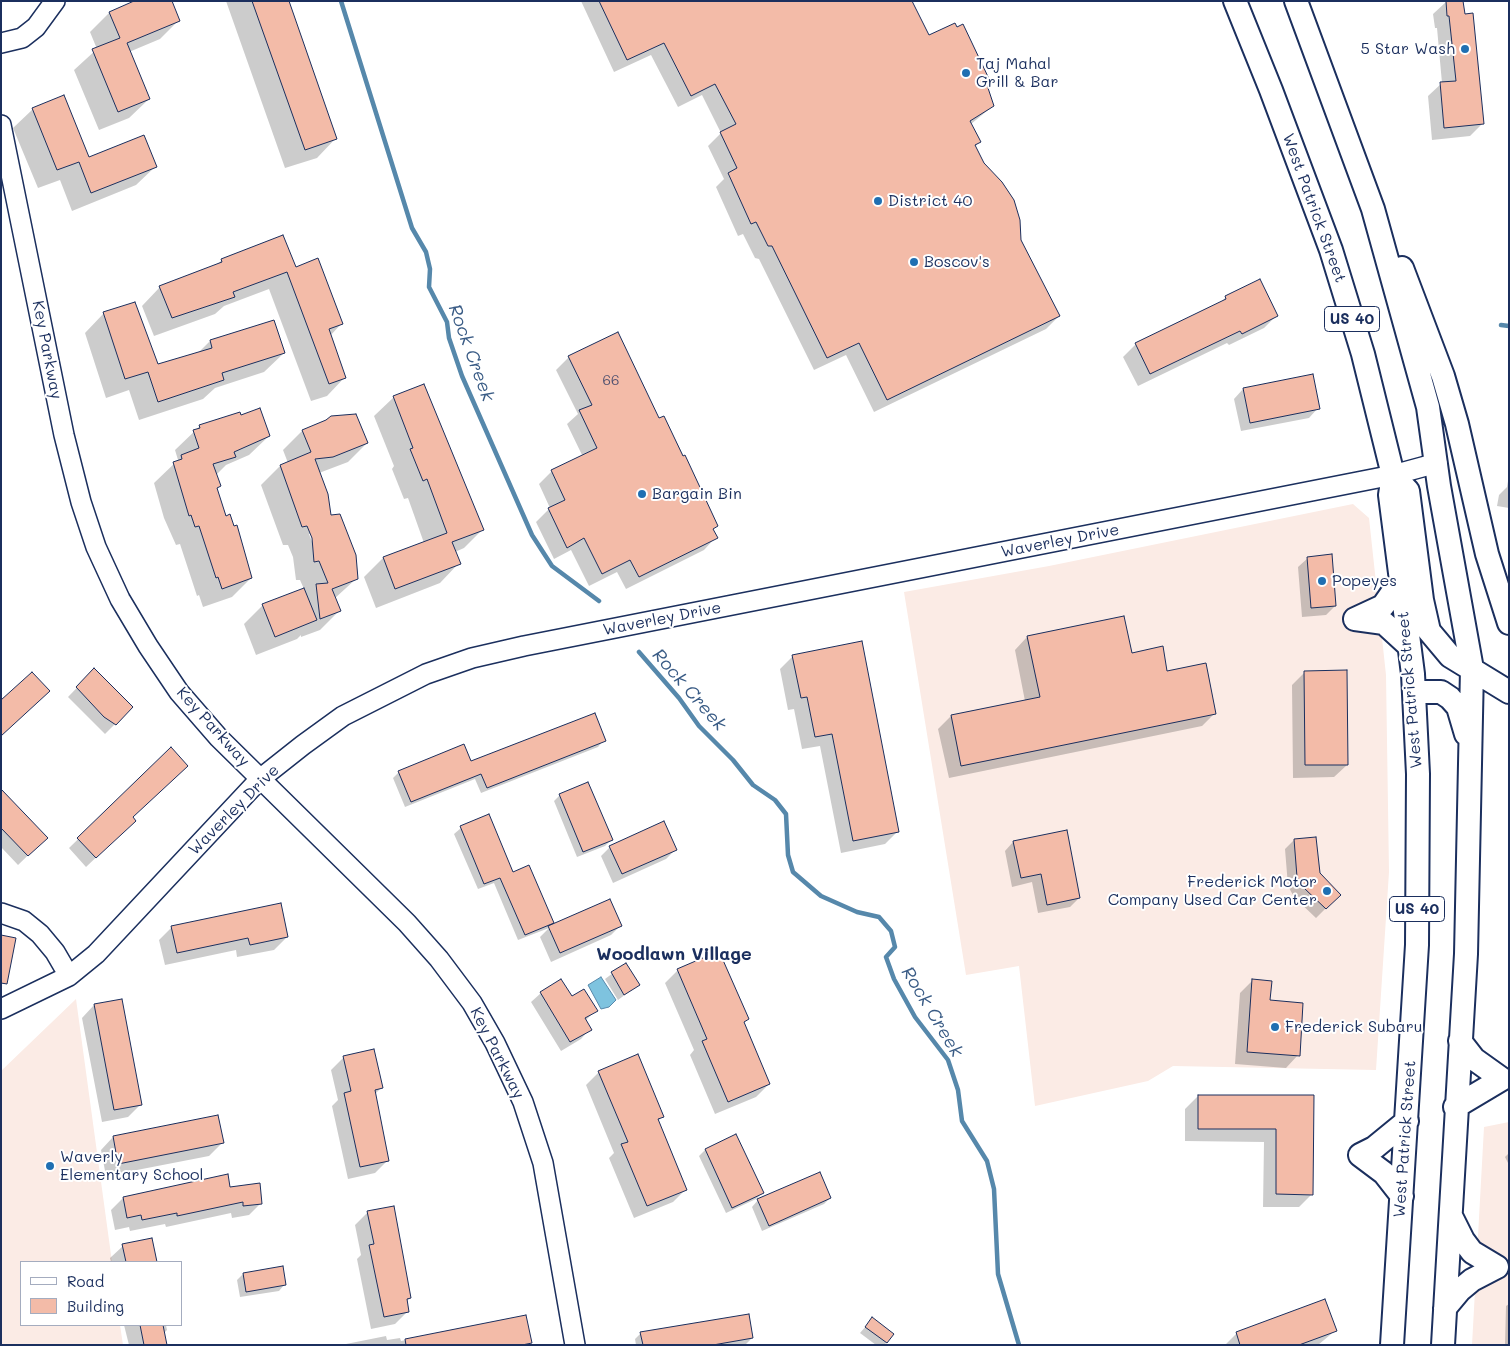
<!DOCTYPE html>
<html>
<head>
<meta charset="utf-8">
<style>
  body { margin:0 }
  #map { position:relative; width:1510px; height:1346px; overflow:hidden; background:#fff; font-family:Mali,sans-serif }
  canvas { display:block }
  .frame { position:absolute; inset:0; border:2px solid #1b2f5e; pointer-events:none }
  .legend { position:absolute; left:20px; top:1261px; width:162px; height:65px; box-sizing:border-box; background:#fff; border:1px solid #a4acbf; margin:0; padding:6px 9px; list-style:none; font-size:15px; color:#1b2f5e }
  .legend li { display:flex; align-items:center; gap:10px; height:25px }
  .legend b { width:25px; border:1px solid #a4acbf }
</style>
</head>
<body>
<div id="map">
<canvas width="1510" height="1346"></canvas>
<div class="frame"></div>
<ul class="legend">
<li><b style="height:6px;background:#fff"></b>Road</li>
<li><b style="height:14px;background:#f3bba8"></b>Building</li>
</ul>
</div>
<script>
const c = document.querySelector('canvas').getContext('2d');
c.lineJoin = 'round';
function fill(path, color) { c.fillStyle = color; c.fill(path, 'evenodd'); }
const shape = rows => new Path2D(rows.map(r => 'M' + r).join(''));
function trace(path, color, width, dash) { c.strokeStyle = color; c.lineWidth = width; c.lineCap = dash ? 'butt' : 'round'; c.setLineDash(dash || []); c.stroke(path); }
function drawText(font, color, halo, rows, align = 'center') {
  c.font = font + ' Mali,sans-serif'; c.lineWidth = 4; c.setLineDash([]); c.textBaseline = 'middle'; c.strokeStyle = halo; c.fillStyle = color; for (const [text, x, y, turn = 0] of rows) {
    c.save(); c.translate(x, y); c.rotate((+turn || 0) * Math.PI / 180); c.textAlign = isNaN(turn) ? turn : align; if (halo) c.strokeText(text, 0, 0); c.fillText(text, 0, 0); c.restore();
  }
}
fill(shape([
  [1353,504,1369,518,1386,675,1389,872,1376,1070,1173,1066,1148,1081,1035,1106,1019,966,966,975,904,592,1049,566],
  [76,999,112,1262,21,1262,21,1325,120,1325,123,1345,1,1345,1,1071],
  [1509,1122,1509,1345,1472,1345,1484,1127]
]), '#fbebe5');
const water = shape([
  [601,977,616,1000,609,1007,601,1009,588,985,601,977]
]);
fill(water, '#7ec3df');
trace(water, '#5688ab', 1);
fill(shape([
  [226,1,288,1,336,138,317,158,285,168],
  [581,1,911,1,928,37,990,83,986,86,993,106,971,124,979,142,975,147,1059,316,1046,329,874,412,846,355,814,370,759,259,755,258,743,234,738,236,716,187,724,179,708,146,721,133,702,95,678,107,651,55,614,72],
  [1462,1,1483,123,1470,136,1432,140,1428,96,1442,83,1437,28,1435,28,1433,14,1446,2],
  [109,13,179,20,160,39,129,52,149,99,129,118,99,130,74,70,97,49,90,32],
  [33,109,88,158,156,166,136,185,72,211,60,180,38,188,13,128],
  [222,260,295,268,342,323,330,336,345,377,327,396,311,401,269,289,224,306,215,314,154,336,142,306,160,287,215,266],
  [1226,297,1277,315,1264,328,1229,345,1227,343,1138,386,1123,357,1136,344,1220,303],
  [104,313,157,366,198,353,210,341,273,321,284,353,264,372,215,388,203,399,139,420,129,390,106,398,85,333],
  [569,357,659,420,664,418,702,491,716,526,712,530,716,537,704,550,626,589,617,572,589,586,571,550,554,559,536,522,550,508,539,484,552,471,583,457,567,424,578,414,556,370],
  [1243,389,1318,408,1309,418,1241,431,1234,399],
  [394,397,483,529,464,548,455,552,459,563,440,583,376,608,364,577,383,558,424,543,408,498,404,499,392,469,394,466,374,416],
  [241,417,269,436,249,455,226,465,216,475,220,486,216,490,251,578,232,597,203,607,199,595,197,596,180,544,176,545,164,518,154,483,178,460,175,450,200,426],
  [302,431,367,443,348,462,319,473,329,517,357,578,334,599,339,611,320,630,301,637,301,635,297,639,256,655,244,624,263,605,304,589,300,580,296,580,293,557,288,545,283,545,261,485,280,466,288,463,283,450],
  [309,534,312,534,313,544],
  [1509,475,1509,508,1497,506,1499,495,1507,487],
  [1308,558,1335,606,1326,615,1302,617,1298,567],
  [1027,637,1131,654,1166,672,1215,713,1202,726,949,778,938,729,951,716,1025,701,1015,650],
  [793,656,898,831,885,844,841,853,820,746,802,749,794,709,788,710,780,669],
  [94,670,132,707,105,734,68,697],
  [1305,672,1347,765,1334,777,1293,778,1292,685],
  [604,740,598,747,481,793,475,779,405,807,393,778,399,772,471,763],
  [171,749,125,830,86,867,69,848],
  [1,791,46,838,18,865,1,847],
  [560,795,611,840,605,846,577,857,554,801],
  [488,816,512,874,552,923,547,929,610,901,620,926,611,935,551,962,540,937,549,928,518,940,494,883,478,889,454,834,461,828],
  [1294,840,1330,904,1316,918,1294,897,1288,886,1285,849],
  [1013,842,1079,898,1070,907,1038,913,1032,882,1012,887,1005,851],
  [610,847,675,850,666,859,613,883,601,856],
  [172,927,287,937,274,950,237,957,236,950,165,965,159,940],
  [625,964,638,985,618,1000,605,979],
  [678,970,748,1019,743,1023,769,1084,756,1097,715,1114,690,1055,694,1050,665,983],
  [1253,980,1269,1001,1298,1055,1286,1068,1235,1064,1240,993],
  [541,993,571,998,596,1010,585,1021,590,1029,581,1039,561,1051,531,1002],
  [94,1005,141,1104,128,1117,102,1122,82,1018],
  [344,1057,381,1088,374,1095,388,1160,375,1173,348,1179,332,1106,338,1100,331,1070],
  [599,1072,663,1116,658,1121,686,1189,673,1202,634,1218,609,1158,614,1153,586,1085],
  [1198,1096,1313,1097,1312,1194,1299,1207,1263,1207,1264,1142,1185,1141,1185,1109],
  [736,1135,762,1193,756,1199,726,1213,699,1156,705,1150],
  [113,1137,222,1143,209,1156,106,1176,101,1150],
  [1509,1153,1509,1165,1505,1157],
  [819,1174,830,1198,824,1204,762,1231,752,1207,758,1200],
  [227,1176,230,1188,261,1203,249,1215,232,1218,231,1213,166,1227,165,1224,130,1231,129,1227,115,1230,111,1210,123,1198],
  [368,1212,410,1298,406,1302,408,1311,395,1324,371,1329,357,1259,361,1255,355,1225],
  [151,1240,156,1262,111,1262,110,1258,123,1246],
  [243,1274,285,1284,279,1291,240,1297,237,1280],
  [1509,1304,1509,1345,1505,1345,1506,1306],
  [525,1317,530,1342,528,1345,341,1345,386,1336,387,1340,400,1338,401,1341],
  [872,1319,887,1342,884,1345,876,1345,860,1333],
  [124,1325,166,1325,167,1330,163,1334,165,1345,129,1345],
  [1336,1330,1318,1345,1225,1345,1237,1333],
  [641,1333,752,1338,746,1344,740,1345,636,1345,635,1339]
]), '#0003');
trace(shape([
  [341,1,412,228,426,252,430,269,429,287,447,322,449,338,462,376,532,535,552,566,599,601],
  [1501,325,1509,326],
  [639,652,679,698,699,726,733,760,753,785,775,800,786,814,788,855,793,872,821,896,857,912,879,917,891,931,895,947,886,957,894,979,915,1017,948,1060,958,1090,962,1121,987,1161,994,1189,998,1274,1019,1345]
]), '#5688ab', 4.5);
const building = shape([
  [134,1,172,1,180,21,127,43,150,99,118,112,92,49,120,38,109,12,134,1],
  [252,1,289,1,337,139,305,150,252,1],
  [599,1,912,1,929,35,955,23,957,27,963,24,991,83,987,85,994,106,970,121,981,142,975,145,984,163,1002,182,1014,200,1020,220,1021,240,1060,316,887,400,859,343,827,358,772,246,768,246,756,222,751,224,728,173,737,168,720,132,736,124,715,84,691,96,664,43,627,60,599,1],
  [1446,1,1463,1,1465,14,1473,13,1484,124,1444,128,1440,82,1456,81,1449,16,1447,16,1446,1],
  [64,95,89,157,144,135,157,167,91,193,79,162,57,170,32,108,64,95],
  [283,235,296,267,318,258,343,324,329,329,346,378,329,384,287,272,233,292,235,297,172,318,159,286,222,262,221,259,283,235],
  [1260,279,1278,316,1242,334,1240,331,1150,374,1135,343,1226,299,1225,296,1260,279],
  [135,302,158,364,212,348,210,340,274,320,285,353,222,373,224,380,158,402,148,372,125,379,103,312,135,302],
  [618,332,659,418,664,416,683,456,685,455,718,526,713,529,718,538,639,577,630,560,602,574,584,538,567,548,548,508,565,500,551,470,597,448,579,410,592,405,568,356,618,332],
  [1313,374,1320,409,1250,423,1243,388,1313,374],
  [424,384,484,530,452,542,461,564,395,589,383,557,447,533,427,479,423,481,410,449,413,448,393,396,424,384],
  [260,408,270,436,234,452,236,457,213,464,221,486,217,488,226,516,230,514,234,526,237,525,252,578,222,589,218,577,216,578,199,526,195,527,191,515,189,516,173,462,182,459,181,455,199,448,193,430,200,428,199,425,240,412,241,415,260,408],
  [356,414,368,443,333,457,315,459,328,494,331,515,340,514,356,555,358,579,332,589,341,611,320,619,316,584,328,583,319,561,314,562,312,538,307,526,302,527,280,465,311,452,302,430,326,420,331,416,356,414],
  [1332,554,1336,606,1311,608,1307,557,1332,554],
  [304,588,317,620,275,637,262,604,304,588],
  [1124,616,1132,653,1163,646,1167,671,1206,663,1216,714,961,766,951,715,1040,697,1027,636,1124,616],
  [862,641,899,832,853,841,832,734,815,737,807,697,801,698,792,655,862,641],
  [94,668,133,707,116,725,104,717,76,687,94,668],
  [1347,670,1348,765,1305,765,1304,671,1347,670],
  [32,672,50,691,1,736,1,700,32,672],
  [595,713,606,741,487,788,481,774,411,802,398,771,464,744,471,761,595,713],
  [171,747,188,766,133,817,136,821,96,858,77,838,171,747],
  [588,782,613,840,583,852,559,794,588,782],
  [1,789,48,838,28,856,1,828,1,789],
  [489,814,513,872,529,865,554,923,525,935,500,878,484,884,460,826,489,814],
  [664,821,677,850,622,874,609,846,664,821],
  [1067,830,1080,898,1047,905,1041,874,1021,878,1013,841,1067,830],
  [1316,837,1320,873,1341,895,1326,909,1304,888,1297,877,1294,839,1316,837],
  [610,899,622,926,560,953,548,926,610,899],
  [281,903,288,937,250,945,248,938,177,953,171,926,281,903],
  [1,935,16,938,7,984,1,983,1,935],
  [719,951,749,1019,744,1022,770,1084,728,1102,702,1041,707,1039,677,969,719,951],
  [626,963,640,985,624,995,611,972,626,963],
  [561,979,572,996,584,989,598,1011,585,1018,592,1030,570,1042,540,992,561,979],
  [1252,979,1272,981,1270,1000,1303,1003,1300,1056,1247,1052,1252,979],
  [122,999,142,1105,114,1110,94,1004,122,999],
  [374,1049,383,1088,375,1090,389,1161,360,1167,344,1093,351,1091,343,1056,374,1049],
  [638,1054,664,1117,658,1119,687,1190,647,1206,621,1144,628,1142,598,1071,638,1054],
  [1198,1095,1314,1095,1313,1195,1276,1194,1276,1129,1198,1129,1198,1095],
  [218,1115,224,1143,118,1164,113,1136,218,1115],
  [736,1134,764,1193,732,1208,705,1149,736,1134],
  [820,1172,831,1198,769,1226,757,1199,820,1172],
  [228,1174,230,1187,260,1183,262,1204,243,1206,243,1202,177,1216,177,1213,142,1220,141,1215,127,1218,123,1197,228,1174],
  [394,1206,411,1298,407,1299,409,1312,384,1317,369,1245,374,1244,367,1211,394,1206],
  [152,1238,157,1262,126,1262,122,1244,152,1238],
  [283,1266,286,1285,246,1292,243,1273,283,1266],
  [1325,1299,1337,1331,1299,1345,1240,1345,1236,1332,1325,1299],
  [749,1314,753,1338,713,1345,643,1345,640,1332,749,1314],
  [526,1315,532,1343,522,1345,406,1345,405,1339,526,1315],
  [872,1317,894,1334,887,1343,865,1327,872,1317],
  [140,1325,163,1325,167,1345,144,1345,140,1325]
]);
fill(building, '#f3bba8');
trace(building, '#1b2f5e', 1);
const minor = shape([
  [1,43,22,38,36,27,55,1],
  [1,125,64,435,81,502,96,547,120,599,148,646,179,692,219,738,407,923,439,959,472,1003,495,1043,523,1102,543,1163,575,1345],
  [1,913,24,921,40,934,55,952,69,976],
  [1,1009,69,976,96,954,260,779,303,745,343,716,426,674,472,658,524,646,1393,475,1437,463]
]);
const major = shape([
  [1235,1,1271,90,1331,250,1363,354,1393,475,1390,495,1413,674,1418,774,1417,945,1392,1345],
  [1296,1,1373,209,1428,407,1439,486,1472,669,1466,954,1443,1345],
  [1402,268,1443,376,1457,424,1487,554,1509,623],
  [1393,475,1408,491,1422,600,1429,631,1450,656,1509,692],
  [1355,619,1384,623,1408,645],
  [1355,619,1383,606,1401,580],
  [1414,692,1441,692,1450,698,1458,707,1466,734],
  [1455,1107,1502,1079,1474,1059,1460,1041],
  [1402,1196,1384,1173,1360,1155,1374,1148,1407,1121],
  [1451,1216,1463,1240,1472,1252,1497,1267],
  [1445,1308,1460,1290,1472,1280,1497,1267]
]);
trace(minor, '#1b2f5e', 22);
trace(major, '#1b2f5e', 26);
trace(minor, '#fff', 19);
trace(major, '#fff', 22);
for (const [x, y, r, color] of [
  [1465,49,5,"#1f6fb2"],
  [966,73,5,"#1f6fb2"],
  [878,201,5,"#1f6fb2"],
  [914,262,5,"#1f6fb2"],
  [642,494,5,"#1f6fb2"],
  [1322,581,5,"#1f6fb2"],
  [1327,891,5,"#1f6fb2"],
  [1275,1027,5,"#1f6fb2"],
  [50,1166,5,"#1f6fb2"]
]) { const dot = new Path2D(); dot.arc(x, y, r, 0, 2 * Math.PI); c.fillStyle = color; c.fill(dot); trace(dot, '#fff', 2); }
drawText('14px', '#515270', null, [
  ["66",611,381]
]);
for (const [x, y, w] of [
  [1352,319,55],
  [1417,909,55]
]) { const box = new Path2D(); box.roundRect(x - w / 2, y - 12.5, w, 25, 4); c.fillStyle = '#fff'; c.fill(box); trace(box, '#1b2f5e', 1); }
drawText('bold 15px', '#1b2f5e', null, [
  ["US 40",1352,319],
  ["US 40",1417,909]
]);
drawText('16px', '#1b2f5e', '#fff', [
  ["5 Star Wash",1455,49,"right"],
  ["Taj Mahal",976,64],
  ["Grill & Bar",976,82],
  ["District 40",888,201],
  ["Boscov's",924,262],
  ["Bargain Bin",652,494],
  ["Popeyes",1332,581],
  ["Frederick Motor",1317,882,"right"],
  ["Company Used Car Center",1317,900,"right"],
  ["Frederick Subaru",1285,1027],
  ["Waverly",60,1157],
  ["Elementary School",60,1175]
], 'left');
drawText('16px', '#1b2f5e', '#fff', [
  ["West Patrick Street",1314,208,70],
  ["Key Parkway",47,350,79],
  ["Waverley Drive",1060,541,-11],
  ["Waverley Drive",662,619,-11],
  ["West Patrick Street",1410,690,-95],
  ["Key Parkway",213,727,48],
  ["Waverley Drive",234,810,-45],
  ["Key Parkway",497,1053,63],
  ["West Patrick Street",1405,1139,-86]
]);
drawText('italic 18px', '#395b85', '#fff', [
  ["Rock Creek",471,353,70],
  ["Rock Creek",689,690,49],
  ["Rock Creek",932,1012,59]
]);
drawText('bold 18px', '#1b2f5e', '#fff', [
  ["Woodlawn Village",674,954]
]);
</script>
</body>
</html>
